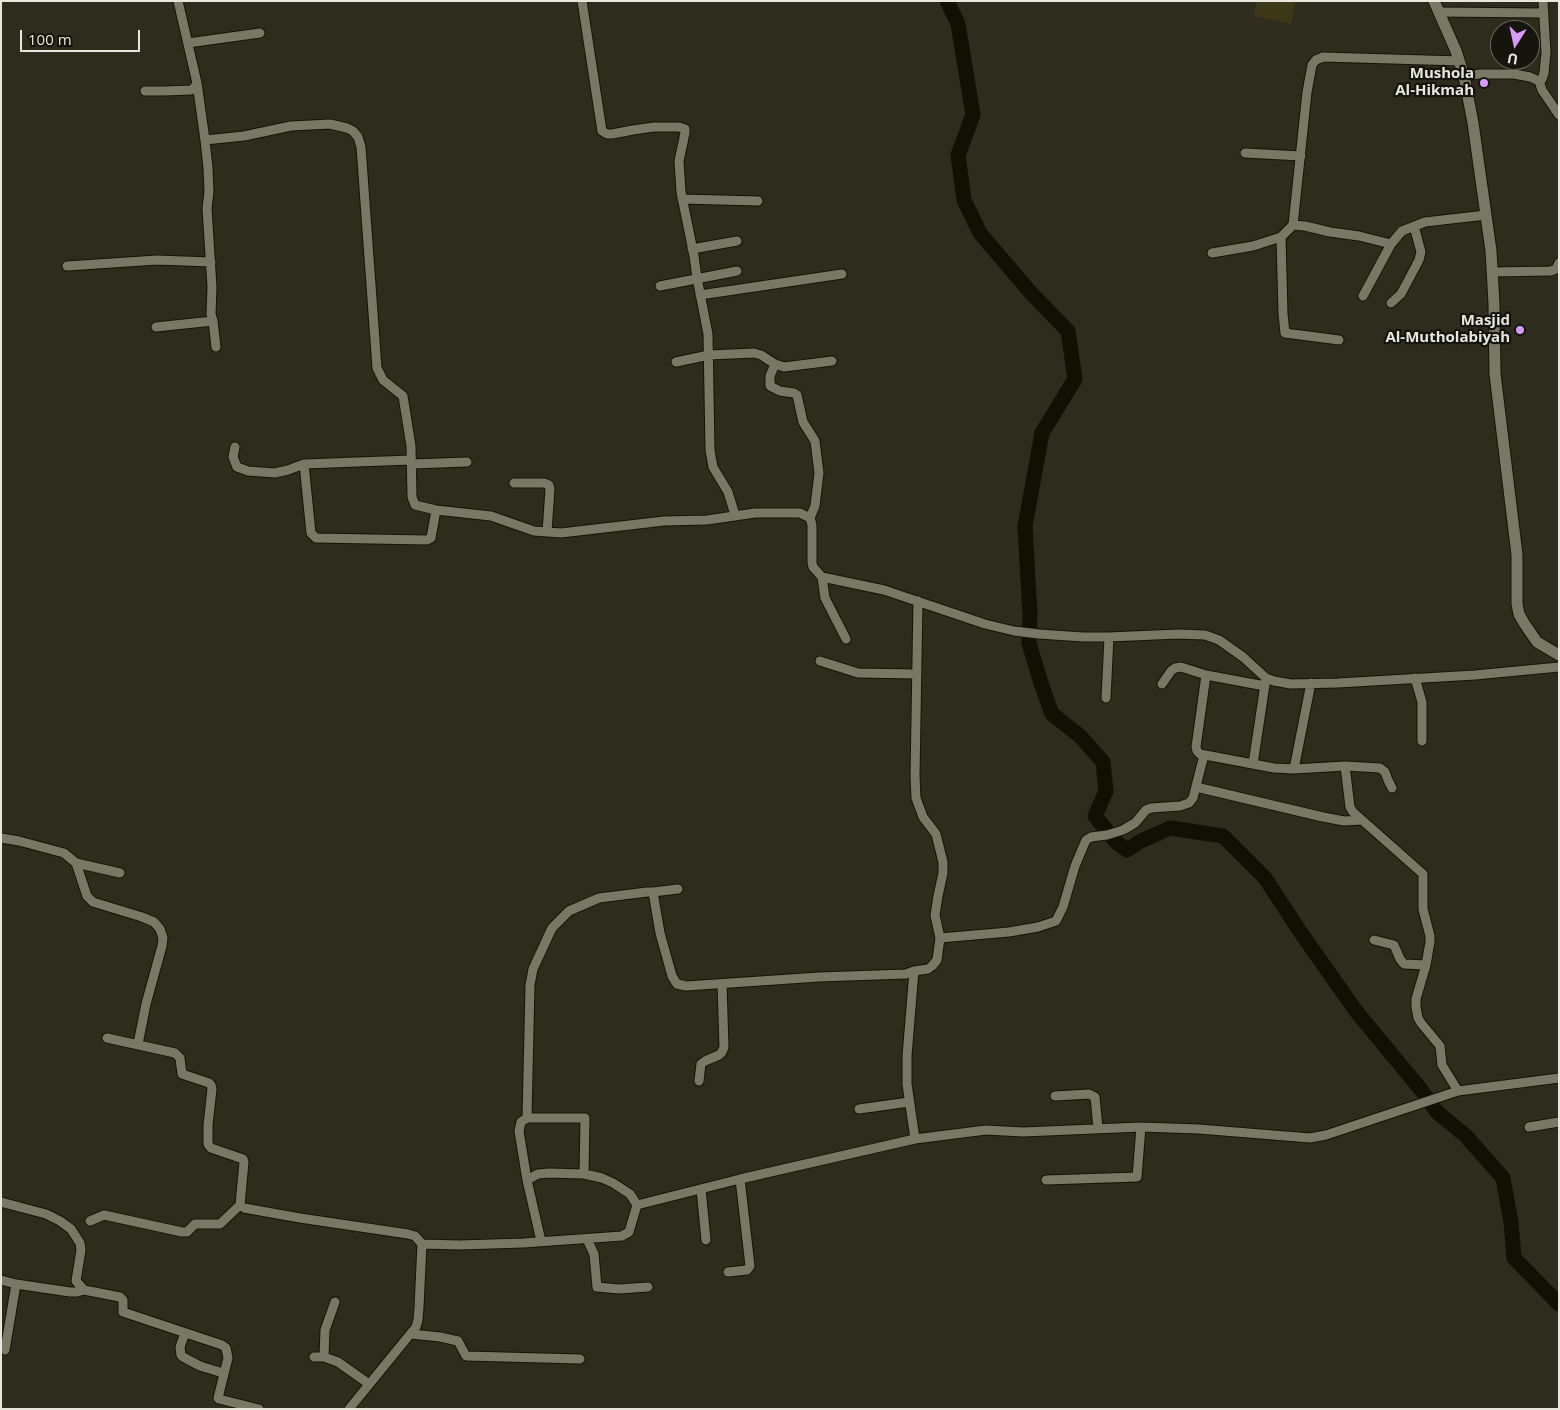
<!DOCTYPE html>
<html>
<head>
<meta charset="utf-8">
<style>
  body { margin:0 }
  #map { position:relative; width:1560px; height:1410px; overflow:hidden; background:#2e2c1c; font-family:"Open Sans",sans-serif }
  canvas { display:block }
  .frame { position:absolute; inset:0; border:2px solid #e8e7dd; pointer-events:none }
  .north { position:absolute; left:1490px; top:20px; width:50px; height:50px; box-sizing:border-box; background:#15140d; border:1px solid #696860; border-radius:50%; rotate:190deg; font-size:14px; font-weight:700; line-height:20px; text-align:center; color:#e8e7dd }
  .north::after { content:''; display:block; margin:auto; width:18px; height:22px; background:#d69bfa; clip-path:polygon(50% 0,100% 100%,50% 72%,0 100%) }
  .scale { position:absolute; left:20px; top:30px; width:120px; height:22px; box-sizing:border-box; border:2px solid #e8e7dd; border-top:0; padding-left:6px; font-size:15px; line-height:18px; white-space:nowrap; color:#e8e7dd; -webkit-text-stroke:4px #15140d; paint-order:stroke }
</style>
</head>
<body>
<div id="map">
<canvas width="1560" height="1410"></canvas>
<div class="frame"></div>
<div class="north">U</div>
<div class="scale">100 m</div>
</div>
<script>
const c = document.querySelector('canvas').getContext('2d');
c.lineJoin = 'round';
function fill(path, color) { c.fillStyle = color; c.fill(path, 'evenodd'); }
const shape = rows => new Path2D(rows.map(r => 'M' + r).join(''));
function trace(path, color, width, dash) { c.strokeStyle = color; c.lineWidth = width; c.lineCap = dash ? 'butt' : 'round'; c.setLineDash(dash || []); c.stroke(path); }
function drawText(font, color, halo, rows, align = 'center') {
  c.font = font + ' "Open Sans",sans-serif'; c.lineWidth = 4.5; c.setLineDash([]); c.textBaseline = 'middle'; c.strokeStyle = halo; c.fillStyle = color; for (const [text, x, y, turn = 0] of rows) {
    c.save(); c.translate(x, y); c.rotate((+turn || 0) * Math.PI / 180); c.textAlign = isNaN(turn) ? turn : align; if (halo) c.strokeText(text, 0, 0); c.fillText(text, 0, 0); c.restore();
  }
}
fill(shape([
  [1257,1,1288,1,1295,3,1291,24,1254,16]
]), '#3c3817');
trace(shape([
  [947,1,958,24,973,115,958,155,964,200,980,233,1031,293,1068,331,1075,379,1042,433,1025,526,1030,614,1029,643,1041,683,1052,714,1080,736,1103,762,1106,791,1095,816,1116,842,1127,850,1141,841,1170,828,1223,836,1265,878,1301,933,1356,1011,1422,1091,1437,1112,1466,1136,1503,1178,1511,1222,1514,1258,1559,1304]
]), '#121004', 15);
const street = shape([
  [582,1,602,131,607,134,612,134,633,130,654,127,679,127,685,129,685,133,679,161,681,192,694,256,697,278,708,334,710,450,713,467,728,492,735,515],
  [1438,12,1544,13],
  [188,43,260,33],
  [1464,76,1480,74,1514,74,1530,77,1539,81,1542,90,1559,115],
  [1539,81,1542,79,1544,73,1546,53,1543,1],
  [197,83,205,140],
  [145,91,164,91,191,90,194,88,197,83,178,1],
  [1245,153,1301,156],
  [682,199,758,201],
  [1293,225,1305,226,1330,232,1359,236,1391,244],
  [692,249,737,241],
  [1212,253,1253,246,1281,237],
  [67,266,157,260,211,262],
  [1492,272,1551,271,1556,269,1559,263],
  [660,286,737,271],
  [700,295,842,274],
  [1363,296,1391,244,1402,231,1425,222,1486,215],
  [1391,303,1401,294,1419,260,1421,252,1414,226],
  [213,321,216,347],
  [156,327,213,321,211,314,212,287,207,208,209,192,208,168,205,140,244,136,291,126,330,124,347,128,353,131,358,137,361,147,377,368,383,380,403,396,411,446,412,497,415,505,436,510,491,516,534,531,561,533,664,521,707,520,755,513,800,513,810,518,812,525,812,563,813,567,822,577,884,590,985,624,1014,631,1039,634,1083,637,1109,637,1178,634,1205,635,1219,640,1243,657,1266,678,1274,681,1291,684,1338,683,1475,675,1559,667],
  [1339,340,1285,333,1283,314,1281,237,1293,225,1307,92,1312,65,1316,60,1323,57,1460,61],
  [676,362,709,355,754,353,761,355,775,364,784,367,832,361],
  [775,364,770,376,770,386,780,391,794,393,797,395,803,422,815,441,819,473,815,506,810,518],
  [235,447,233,457,237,467,248,471,275,473,288,470,304,464,411,460],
  [304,464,311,533,316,538,427,540,431,538,436,510],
  [412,464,467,462],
  [514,483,544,483,549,485,550,489,547,532],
  [822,577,825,598,846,639],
  [820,661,858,673,917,674],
  [1206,675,1265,686],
  [1415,678,1422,702,1422,741],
  [1162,684,1171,671,1175,668,1181,667,1206,675,1196,747,1197,751,1200,754,1274,768,1294,769,1345,766,1350,807,1353,812,1423,874,1423,909,1430,936,1430,942,1426,965,1416,999,1416,1007,1418,1018,1421,1023,1440,1046,1442,1065,1458,1091],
  [1106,698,1109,637],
  [1253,764,1266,678],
  [1345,766,1380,768,1385,772,1388,780,1392,788],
  [1294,769,1311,683],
  [1196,787,1323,817,1344,821,1361,820],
  [1,838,19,841,64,853,76,863,87,896,93,902,142,917,154,922,160,929,163,938,162,946,146,1004,138,1044],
  [76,863,120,873],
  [653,892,678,889],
  [940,938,1009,932,1038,927,1056,921,1063,907,1075,866,1086,840,1091,837,1107,835,1123,830,1135,823,1146,810,1151,808,1180,806,1189,803,1193,798,1204,755],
  [1374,940,1394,945,1400,959,1404,964,1426,965],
  [107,1038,175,1053,180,1058,182,1074,209,1083,211,1085,212,1089,208,1125,208,1144,211,1148,243,1159,244,1162,240,1205,244,1208,300,1218,408,1234,415,1236,422,1244,460,1245,523,1243,622,1236,629,1232,637,1205,740,1179,915,1139,986,1130,1023,1132,1141,1127,1199,1129,1310,1138,1326,1135,1458,1091,1559,1078],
  [699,1081,701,1064,705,1061,719,1055,722,1052,724,1047,722,984],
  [1055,1096,1089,1094,1095,1097,1098,1128],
  [859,1109,909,1102],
  [527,1118,530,985,533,969,552,928,569,911,599,898,647,892,653,892,660,933,672,976,677,984,686,986,819,977,906,974,914,971],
  [1529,1127,1559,1122],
  [915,1139,907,1084,907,1056,914,971,928,969,932,966,937,960,940,938,935,915,938,896,943,873,943,862,936,834,923,817,916,798,915,776,918,601],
  [527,1180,538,1174,549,1173,584,1174,602,1178,613,1183,630,1194,637,1205],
  [1046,1180,1137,1177,1141,1127],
  [701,1189,706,1240],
  [1,1202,46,1214,60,1221,71,1229,80,1243,81,1250,76,1281,84,1290,120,1297,123,1300,123,1312,222,1345,226,1348,228,1358,218,1398,219,1399,259,1409],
  [90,1221,104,1215,182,1232,187,1232,195,1224,220,1224,240,1205],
  [587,1239,594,1254,597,1287,619,1289,648,1287],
  [541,1241,527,1180,519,1131,521,1122,527,1118,585,1118,584,1174],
  [728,1272,747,1270,750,1266,740,1179],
  [1,1280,16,1284,70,1292,77,1292,84,1290],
  [185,1333,180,1347,181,1355,183,1357,200,1366,223,1373],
  [411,1334,440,1337,458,1341,466,1356,580,1359],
  [5,1350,16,1284],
  [314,1357,324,1357,338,1362,369,1384],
  [324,1357,325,1330,335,1302],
  [349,1409,416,1327,418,1320,419,1307,422,1244]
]);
const secondary = shape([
  [1434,1,1456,51,1464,76,1473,123,1491,251,1494,304,1495,374,1517,555,1517,604,1519,614,1524,623,1537,642,1559,655]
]);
trace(street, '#161406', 11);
trace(secondary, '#161406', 13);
trace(street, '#797866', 9);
trace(secondary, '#797866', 11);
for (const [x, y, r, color] of [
  [1484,83,5,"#d69bfa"],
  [1520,330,5,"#d69bfa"]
]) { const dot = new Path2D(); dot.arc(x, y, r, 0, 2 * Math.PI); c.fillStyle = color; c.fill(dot); trace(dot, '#15140d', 2); }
drawText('bold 15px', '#e8e7dd', '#15140d', [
  ["Mushola",1474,74],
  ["Al-Hikmah",1474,91],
  ["Masjid",1510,321],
  ["Al-Mutholabiyah",1510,338]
], 'right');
</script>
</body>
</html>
